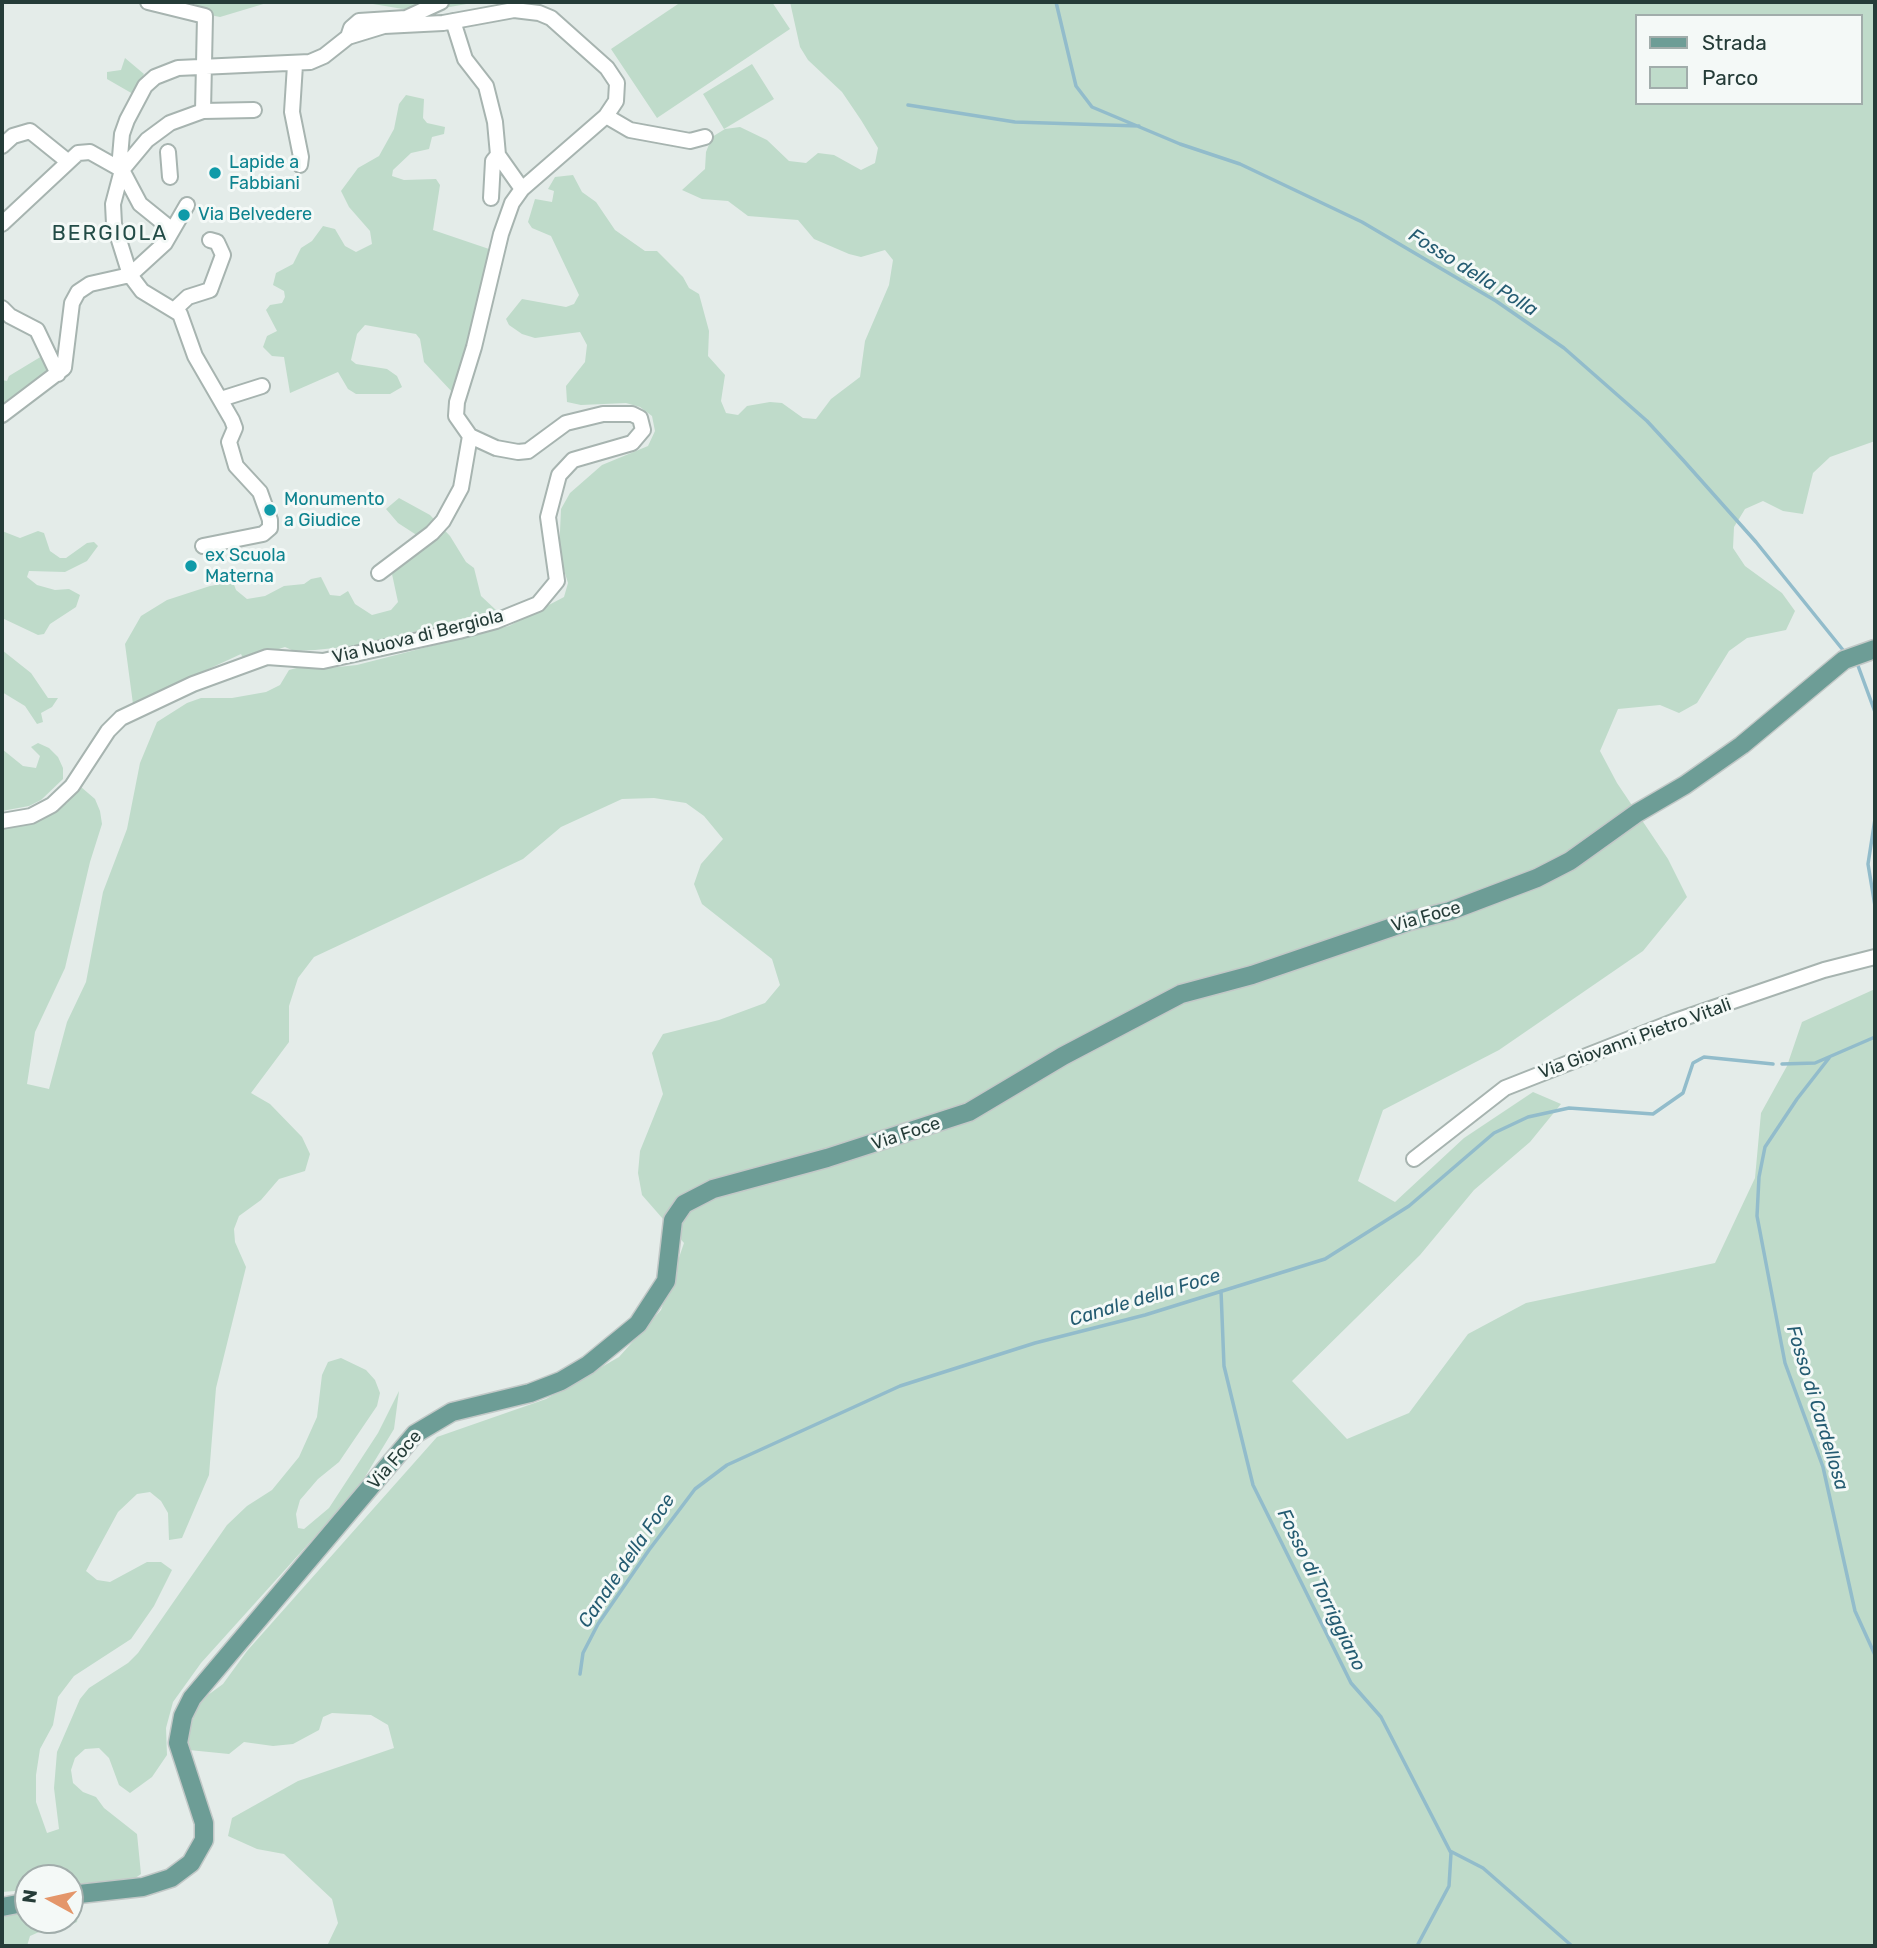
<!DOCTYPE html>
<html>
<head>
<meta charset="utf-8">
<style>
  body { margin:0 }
  #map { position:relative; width:1877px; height:1948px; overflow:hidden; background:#e4ece9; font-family:Rubik,sans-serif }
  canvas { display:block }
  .frame { position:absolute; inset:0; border:4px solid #253c38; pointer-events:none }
  .legend { position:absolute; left:1635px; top:14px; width:228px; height:91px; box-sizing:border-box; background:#f4f9f7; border:2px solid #a1adab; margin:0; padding:9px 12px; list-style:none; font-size:21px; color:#253c38 }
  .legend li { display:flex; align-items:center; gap:14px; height:35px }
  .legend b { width:35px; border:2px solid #a1adab }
  .north { position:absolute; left:14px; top:1864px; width:70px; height:70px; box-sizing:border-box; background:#f4f9f7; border:2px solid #a1adab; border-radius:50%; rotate:278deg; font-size:19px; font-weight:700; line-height:28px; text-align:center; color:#253c38 }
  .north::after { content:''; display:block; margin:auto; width:24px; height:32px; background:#e4966a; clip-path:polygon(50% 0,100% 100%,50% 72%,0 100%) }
</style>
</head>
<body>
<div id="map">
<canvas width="1877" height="1948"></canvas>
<div class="frame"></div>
<ul class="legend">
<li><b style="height:9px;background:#6d9d96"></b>Strada</li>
<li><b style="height:19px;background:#bfdbca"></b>Parco</li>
</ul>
<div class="north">N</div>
</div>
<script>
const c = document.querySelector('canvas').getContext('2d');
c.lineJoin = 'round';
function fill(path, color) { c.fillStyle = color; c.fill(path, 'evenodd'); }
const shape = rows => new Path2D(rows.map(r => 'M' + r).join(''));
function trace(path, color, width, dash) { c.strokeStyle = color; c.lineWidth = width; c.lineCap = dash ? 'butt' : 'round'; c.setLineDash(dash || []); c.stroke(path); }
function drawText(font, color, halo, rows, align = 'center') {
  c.font = font + ' Rubik,sans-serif'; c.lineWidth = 6; c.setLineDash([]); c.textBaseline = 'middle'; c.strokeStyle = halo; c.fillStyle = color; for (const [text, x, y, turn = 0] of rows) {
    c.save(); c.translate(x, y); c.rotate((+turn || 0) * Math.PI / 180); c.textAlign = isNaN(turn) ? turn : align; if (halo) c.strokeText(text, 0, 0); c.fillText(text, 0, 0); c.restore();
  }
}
fill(shape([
  [193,2,270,2,220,17,205,14],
  [361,2,478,2,421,12],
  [681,2,772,2,790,29,657,118,611,49],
  [790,2,1875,2,1875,441,1830,457,1813,473,1803,514,1783,511,1763,501,1745,509,1734,527,1733,548,1745,566,1782,593,1795,611,1786,630,1747,638,1729,651,1697,703,1679,713,1660,705,1618,709,1600,751,1617,783,1668,859,1687,897,1643,951,1499,1050,1383,1110,1358,1181,1395,1202,1464,1138,1533,1092,1561,1104,1530,1142,1474,1190,1420,1255,1292,1381,1347,1439,1409,1413,1468,1334,1526,1303,1715,1263,1755,1178,1761,1113,1787,1066,1802,1022,1875,989,1875,1946,327,1946,338,1923,332,1899,284,1854,257,1849,228,1836,232,1818,298,1781,394,1748,388,1725,371,1715,332,1713,323,1717,319,1730,293,1744,273,1746,244,1742,229,1754,189,1750,187,1740,196,1709,208,1695,223,1684,247,1651,437,1437,546,1399,619,1357,661,1310,684,1243,642,1195,638,1173,640,1151,663,1094,652,1053,663,1034,719,1020,765,1003,780,985,772,959,702,904,694,884,701,864,723,839,704,816,686,803,654,798,622,799,561,827,523,859,314,957,298,978,289,1006,289,1042,251,1093,270,1104,302,1137,310,1154,305,1171,279,1179,261,1200,239,1216,234,1229,235,1242,246,1267,216,1388,209,1475,182,1538,169,1540,168,1513,161,1501,150,1492,137,1494,118,1512,86,1571,97,1580,110,1582,147,1562,161,1562,172,1570,154,1606,131,1639,74,1676,58,1697,53,1725,40,1749,36,1775,36,1802,47,1833,59,1829,54,1788,57,1752,80,1699,89,1688,128,1663,138,1653,227,1525,247,1506,272,1490,299,1457,317,1417,322,1375,328,1362,341,1358,366,1370,375,1380,380,1393,377,1406,339,1462,318,1479,300,1500,296,1514,298,1528,304,1529,329,1508,378,1433,399,1391,394,1429,357,1490,201,1663,173,1702,166,1728,167,1755,152,1777,130,1793,119,1785,109,1758,99,1748,85,1749,75,1758,71,1770,73,1783,83,1792,96,1797,104,1808,137,1834,141,1874,130,1882,89,1886,70,1886,70,1878,28,1878,28,1890,2,1892,2,825,54,810,67,803,81,787,95,799,100,811,102,824,90,862,65,968,35,1032,27,1084,49,1089,67,1022,86,982,103,892,127,829,140,763,157,722,187,703,201,698,232,698,266,692,280,685,289,670,304,666,319,669,357,665,509,626,564,597,568,583,559,554,561,509,570,493,602,465,648,446,655,431,652,416,640,407,626,403,581,405,567,402,566,386,585,362,587,345,580,332,535,338,522,334,509,325,506,319,522,299,566,307,574,304,579,295,551,236,532,228,528,222,535,199,552,202,554,191,548,189,555,177,573,175,582,192,596,202,615,230,645,251,657,251,683,277,689,288,699,294,709,331,708,356,725,375,721,401,726,413,738,415,747,406,770,402,782,403,803,418,816,419,831,399,860,377,865,341,889,285,893,260,885,250,861,257,849,254,814,239,798,220,748,216,728,201,702,199,682,190,705,169,706,152,712,137,725,129,740,127,767,140,789,161,806,163,818,153,834,155,861,170,875,163,878,148,861,120,842,92,808,60,800,47],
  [1637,16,1861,16,1861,103,1637,103],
  [125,58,144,74,133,94,107,79,107,72,121,70],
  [752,64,774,99,724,129,703,94],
  [406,95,424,99,423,118,427,123,445,127,444,134,432,137,429,149,411,153,393,170,392,176,404,180,436,179,440,185,433,230,492,250,453,393,424,362,420,339,416,334,365,325,357,334,351,360,356,364,387,369,397,376,402,387,390,394,356,394,348,389,338,372,290,393,284,357,272,356,263,347,267,336,277,331,266,310,270,305,282,303,285,297,284,291,273,285,276,273,293,264,301,248,312,241,323,226,335,229,345,246,356,252,372,244,370,231,349,207,341,191,358,168,379,156,394,129,399,104],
  [42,356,53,374,2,412,2,380,7,381,9,376],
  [399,498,430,515,450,536,466,562,474,568,481,596,496,610,364,645,315,650,294,651,285,647,244,660,241,654,133,704,125,644,141,616,167,600,210,586,233,582,236,590,247,599,265,596,284,586,304,584,311,579,321,577,330,595,340,596,348,591,355,604,372,615,391,610,398,602,392,574,419,544,415,534,398,523,386,509],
  [2,531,20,538,38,531,44,533,50,551,60,558,66,558,87,543,94,542,98,546,87,561,65,572,29,571,27,577,37,585,55,590,69,589,80,595,76,607,50,624,44,634,38,635,2,618],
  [2,650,31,673,48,698,58,698,52,707,41,713,43,722,37,724,25,706,2,692],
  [38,743,49,748,58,757,63,768,63,779,41,800,29,806,2,811,2,749,23,766,36,768,40,756,31,747],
  [70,1904,80,1905,77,1922,59,1930,39,1932,30,1936,27,1946,2,1946,2,1911,28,1907,28,1920,70,1920]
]), '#bfdbca');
trace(shape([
  [1056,2,1076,86,1092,107,1180,144,1240,164,1362,222,1496,301,1564,348,1647,421,1683,460,1756,542,1843,650],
  [908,105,1015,122,1139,126],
  [1857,663,1875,712],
  [1875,819,1868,864,1875,906],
  [1829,1058,1797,1099,1765,1147,1759,1177,1757,1216,1785,1363,1823,1467,1855,1611,1875,1655],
  [1782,1064,1815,1063,1875,1037],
  [1221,1291,1224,1366,1253,1485,1351,1683,1381,1717,1451,1853,1449,1886,1417,1946],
  [580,1674,583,1653,598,1624,649,1550,695,1489,727,1465,900,1386,1035,1343,1145,1315,1325,1259,1409,1206,1494,1133,1528,1117,1569,1108,1653,1114,1683,1093,1693,1063,1704,1057,1773,1064],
  [1450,1851,1483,1868,1572,1946]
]), '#92bccb', 3.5);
const minor = shape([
  [148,2,205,16,203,111],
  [453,21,465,59,486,86,495,122,498,155,522,189],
  [348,37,351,28,359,21,406,18,441,2],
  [295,65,292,112,301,157,300,165],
  [606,116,630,130,690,141,705,137],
  [2,146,13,136,30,131,66,160],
  [168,152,170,177],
  [491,198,493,161,498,155],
  [2,224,78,153,90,152,122,170],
  [2,308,10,316,37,330,58,374],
  [174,310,188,297,210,290,223,255,217,242,210,240],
  [221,399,262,386],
  [2,415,64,368,72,303,78,292,90,284,130,275,165,243,187,205],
  [203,546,263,534,270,528,270,520,260,492,236,466,229,442,235,428,232,420,195,356,180,314,142,291,130,275,114,224,113,204,122,170,147,140,170,123,203,111,254,110],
  [379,573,432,533,443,521,461,488,470,436],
  [2,821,31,816,52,805,72,786,108,731,121,718,193,684,267,657,323,661,459,631,496,621,538,604,557,581,548,517,559,475,573,460,632,443,643,430,640,418,632,414,603,414,566,423,528,451,518,452,496,448,470,436,456,416,457,402,474,347,501,234,512,203,522,189,606,116,616,101,617,83,607,68,551,18,539,13,514,10,443,23,384,26,348,37,324,56,310,62,178,68,155,77,145,86,127,120,122,134,120,157,122,170,140,204,171,229],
  [1414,1159,1505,1088,1675,1021,1824,970,1875,957]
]);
const major = shape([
  [70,1895,143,1887,171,1878,191,1863,204,1840,204,1823,178,1743,183,1716,192,1698,415,1434,452,1412,530,1393,561,1381,588,1365,638,1324,666,1281,673,1220,684,1204,713,1189,827,1158,969,1112,1063,1056,1181,994,1252,975,1410,921,1450,911,1537,878,1570,861,1637,813,1685,785,1742,745,1844,660,1875,649],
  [2,1907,28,1902]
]);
trace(minor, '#a7b4b0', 18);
trace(major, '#c2c8c7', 21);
trace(minor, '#fff', 14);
trace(major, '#6d9d96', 18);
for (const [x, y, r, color] of [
  [215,173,7,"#0f9aa8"],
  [184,215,7,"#0f9aa8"],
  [270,510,7,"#0f9aa8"],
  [191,566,7,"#0f9aa8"]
]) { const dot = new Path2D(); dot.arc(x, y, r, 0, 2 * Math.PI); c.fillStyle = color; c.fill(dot); trace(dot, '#f4f9f7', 2.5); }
drawText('18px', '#0d838f', '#f4f9f7', [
  ["Lapide a",229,163],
  ["Fabbiani",229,184],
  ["Via Belvedere",198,215],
  ["Monumento",284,500],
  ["a Giudice",284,521],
  ["ex Scuola",205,556],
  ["Materna",205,577]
], 'left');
drawText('18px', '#253c38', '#f4f9f7', [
  ["Via Nuova di Bergiola",418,637,-14],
  ["Via Foce",1426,917,-16],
  ["Via Giovanni Pietro Vitali",1635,1039,-20],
  ["Via Foce",906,1134,-18],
  ["Via Foce",395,1460,-49]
]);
drawText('italic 19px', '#255c72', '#f4f9f7', [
  ["Fosso della Polla",1473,273,32],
  ["Canale della Foce",1145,1298,-17],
  ["Fosso di Cardellosa",1817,1408,73],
  ["Canale della Foce",627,1561,-56],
  ["Fosso di Torriggiano",1321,1590,64]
]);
c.letterSpacing = '2px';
drawText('21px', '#234c47', '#f4f9f7', [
  ["BERGIOLA",110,234]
]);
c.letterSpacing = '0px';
</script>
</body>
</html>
